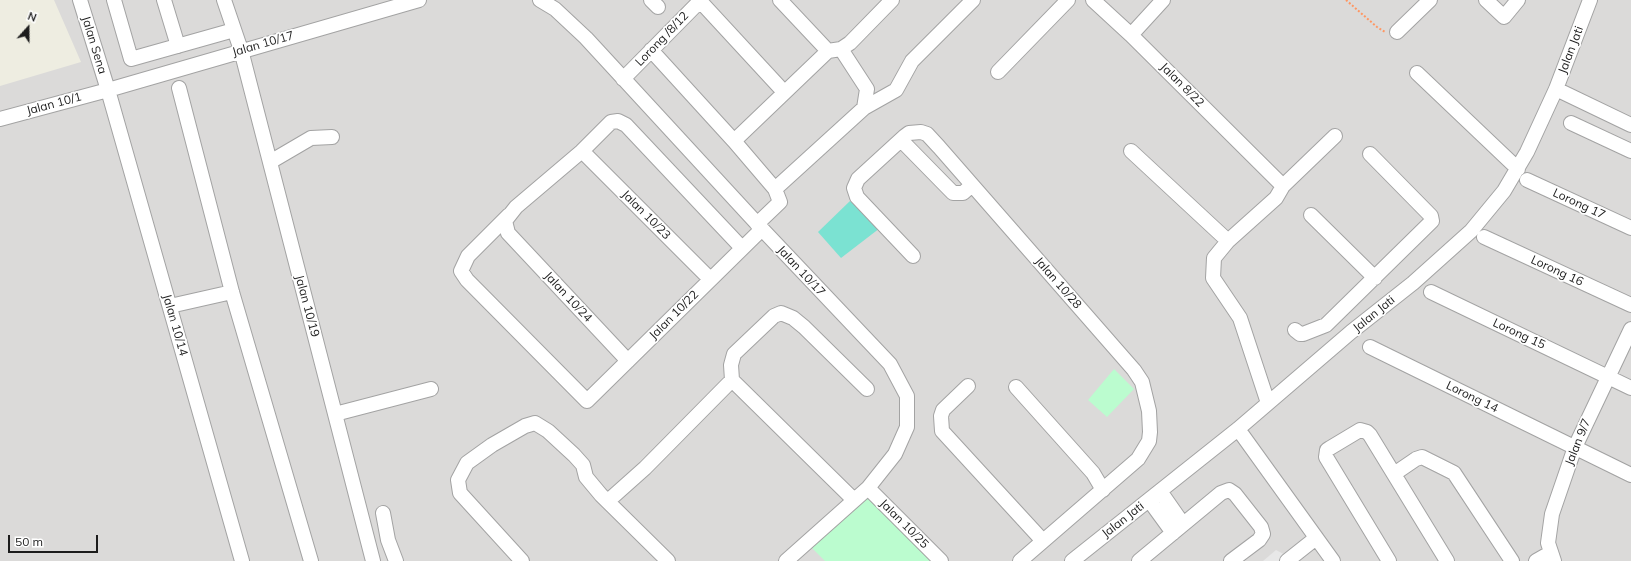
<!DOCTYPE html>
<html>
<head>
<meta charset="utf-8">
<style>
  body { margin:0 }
  #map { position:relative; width:1631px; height:561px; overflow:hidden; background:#eeede1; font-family:Mulish,sans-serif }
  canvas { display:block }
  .north { position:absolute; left:8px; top:8px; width:40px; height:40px; -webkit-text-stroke:3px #fff; paint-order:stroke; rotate:21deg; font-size:11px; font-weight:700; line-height:16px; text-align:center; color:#1c1c1c }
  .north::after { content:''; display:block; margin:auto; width:14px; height:18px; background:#1c1c1c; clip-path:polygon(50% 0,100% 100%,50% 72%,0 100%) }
  .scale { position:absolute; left:8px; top:535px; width:90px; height:18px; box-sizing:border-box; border:2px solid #1c1c1c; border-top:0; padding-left:5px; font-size:12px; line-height:14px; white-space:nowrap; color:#1c1c1c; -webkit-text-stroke:3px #fff; paint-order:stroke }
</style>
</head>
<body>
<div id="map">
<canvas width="1631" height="561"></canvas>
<div class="north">N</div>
<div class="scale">50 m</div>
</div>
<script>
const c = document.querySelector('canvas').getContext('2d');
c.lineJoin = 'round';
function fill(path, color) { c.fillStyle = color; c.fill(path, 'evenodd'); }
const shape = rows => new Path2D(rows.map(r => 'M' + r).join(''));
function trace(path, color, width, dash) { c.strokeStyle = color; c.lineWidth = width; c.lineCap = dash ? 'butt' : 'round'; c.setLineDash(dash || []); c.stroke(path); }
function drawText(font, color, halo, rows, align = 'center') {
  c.font = font + ' Mulish,sans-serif'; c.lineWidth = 3.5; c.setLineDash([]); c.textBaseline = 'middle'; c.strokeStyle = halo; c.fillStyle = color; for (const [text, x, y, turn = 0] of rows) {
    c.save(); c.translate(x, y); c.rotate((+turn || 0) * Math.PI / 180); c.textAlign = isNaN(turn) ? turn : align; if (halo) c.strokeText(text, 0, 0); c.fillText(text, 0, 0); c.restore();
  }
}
fill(shape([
  [54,0,1631,0,1631,561,0,561,0,86,81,62]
]), '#dbdad9');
fill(shape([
  [1114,369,1134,389,1107,417,1088,400],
  [868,488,941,561,825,561,807,543]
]), '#bbfccf');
fill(shape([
  [850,201,880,228,841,258,818,232]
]), '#7be2d2');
fill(shape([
  [1276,550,1291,558,1287,561,1263,561]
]), '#e8e8e8');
const minor = shape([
  [80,0,108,90,242,561],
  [114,0,131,59,234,30],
  [164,0,178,46],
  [224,0,241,50,373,561],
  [540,0,555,9,586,38,762,229,890,364,907,396,907,427,895,454,868,488,786,561],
  [651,0,658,7],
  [780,0,828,51],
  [1093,0,1131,35,1283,186,1276,198,1228,241,1131,151],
  [1486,0,1504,17,1518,0],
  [700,1,784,92],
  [1397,32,1430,0],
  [1131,35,1163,0],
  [841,49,867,89,864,108],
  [651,50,734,141,775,189],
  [828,51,841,49,850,43,892,0],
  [998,72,1068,0],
  [1417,73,1518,169],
  [623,79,701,0],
  [179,88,232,292,311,561],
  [1556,89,1631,125],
  [0,119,108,90,419,0],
  [1571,123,1631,151],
  [901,140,953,193,963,193,972,185],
  [734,141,828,51],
  [582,151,710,279],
  [270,162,311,138,332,137],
  [1527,180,1631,228],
  [1283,186,1335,136],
  [509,215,468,256,461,271,467,280,587,401,762,229],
  [1311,215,1375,278],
  [757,224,780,202,775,189,864,108,896,90,912,61,973,0],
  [1484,237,1631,305],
  [1228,241,1214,258,1213,278,1240,318,1268,403],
  [913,256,857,197,854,188,858,179,905,136,909,133,921,132,927,134,939,147,1134,370,1142,382,1149,411,1150,432,1149,441,1138,459,1020,561],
  [1431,292,1631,388],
  [170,306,232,292],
  [1295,330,1300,334,1303,334,1326,325,1432,221,1431,216,1370,154],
  [1370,347,1631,475],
  [628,361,508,233,505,221,516,207,582,151,611,122,618,121,626,125,742,248],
  [732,380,854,500],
  [968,386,943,410,941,416,942,431,1043,541],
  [1016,387,1093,473,1103,490],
  [335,414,431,389],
  [1238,429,1333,561],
  [1394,474,1416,459,1422,457,1454,473,1512,561],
  [868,488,941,561],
  [1160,491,1183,524],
  [1149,500,1173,533],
  [608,501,645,468,732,380,731,365,734,354,774,316,781,313,793,318,804,327,867,389],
  [383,513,388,540,396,561],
  [522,561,460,493,458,480,467,463,492,445,525,426,535,423,548,431,574,455,583,465,586,477,601,495,668,561],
  [1072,561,1238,429,1351,332,1413,283,1471,231,1504,191,1527,152,1556,89,1590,0],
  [1139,561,1221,493,1229,490,1235,494,1261,527,1263,534,1259,540,1231,561],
  [1287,561,1316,538],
  [1389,561,1326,457,1327,450,1330,448,1360,430,1367,432,1370,435,1447,561],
  [1536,561,1550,553],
  [1554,561,1548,543,1552,514,1575,447,1631,329]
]);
trace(minor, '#a3a3a3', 16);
trace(shape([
  [1346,0,1377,27,1385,32]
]), '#ff9662', 2, [2, 2]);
trace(minor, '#fff', 14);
drawText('12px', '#1c1c1c', '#fff', [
  ["Lorong /8/12",662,39,-46],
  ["Jalan 10/17",263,44,-16],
  ["Jalan Sena",94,45,73],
  ["Jalan Jati",1571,50,-69],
  ["Jalan 8/22",1182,85,45],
  ["Jalan 10/1",54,104,-15],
  ["Lorong 17",1579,204,25],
  ["Jalan 10/23",646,215,45],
  ["Jalan 10/17",801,271,47],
  ["Lorong 16",1557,271,25],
  ["Jalan 10/28",1058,283,49],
  ["Jalan 10/24",568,297,47],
  ["Jalan 10/19",307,306,75],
  ["Jalan Jati",1374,314,-39],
  ["Jalan 10/22",674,315,-45],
  ["Jalan 10/14",175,325,74],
  ["Lorong 15",1519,334,25],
  ["Lorong 14",1472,397,26],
  ["Jalan 9/7",1578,442,-68],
  ["Jalan Jati",1123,520,-38],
  ["Jalan 10/25",904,524,45]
]);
</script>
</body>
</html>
